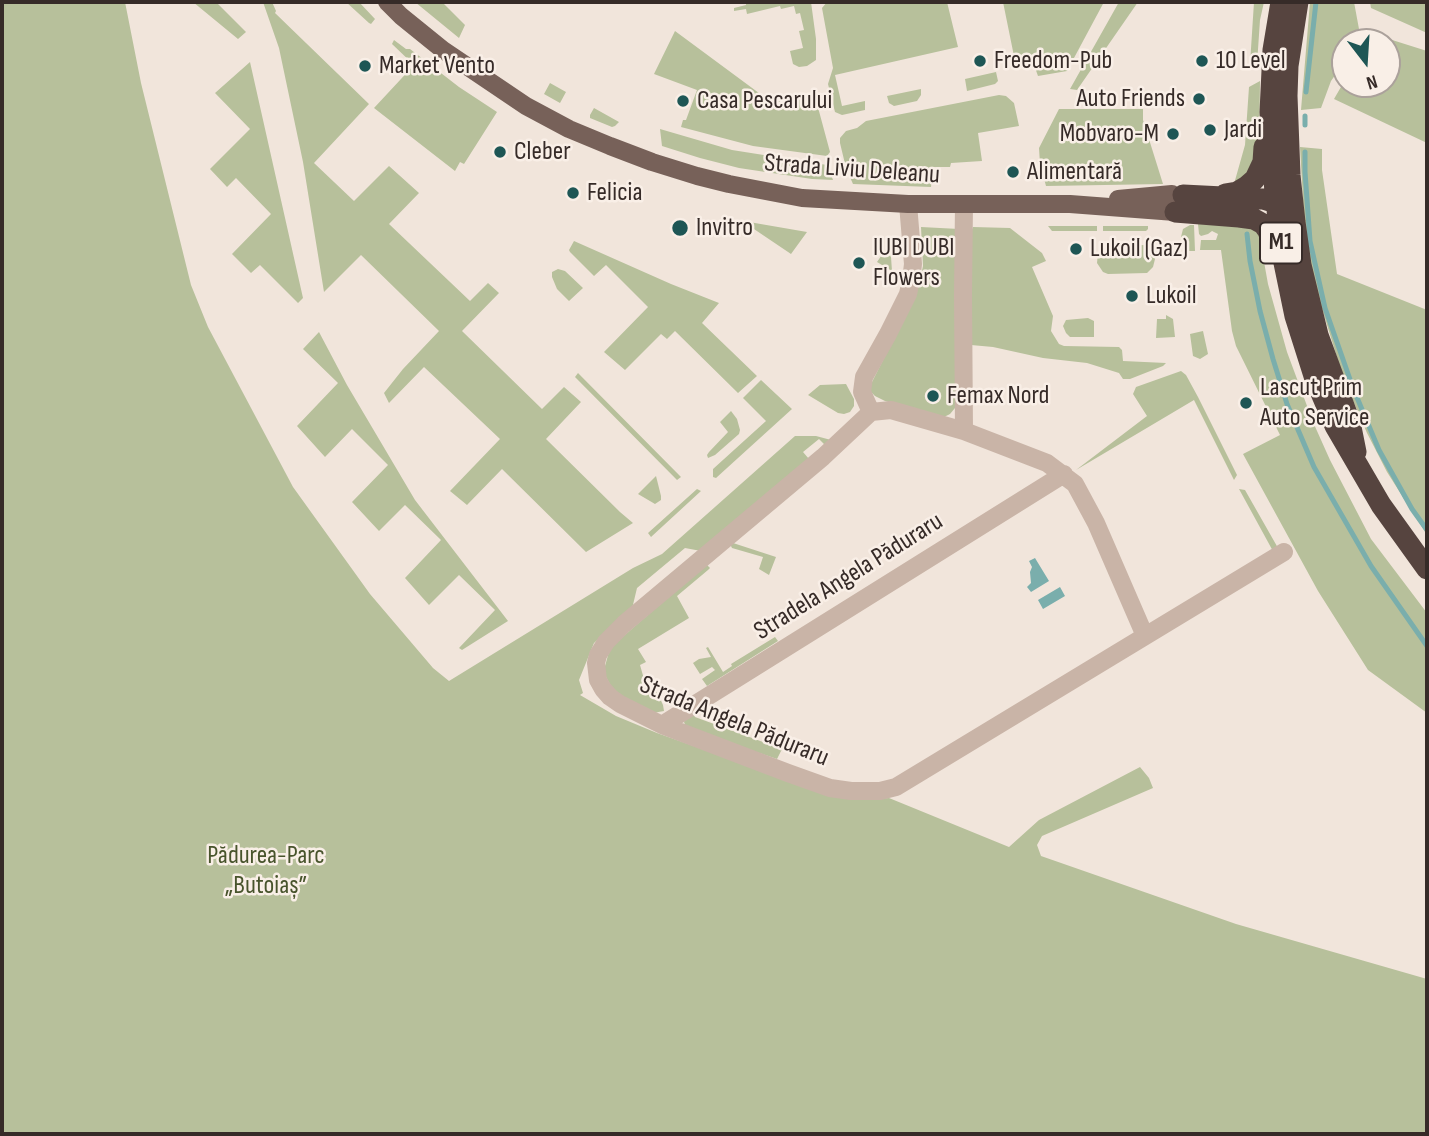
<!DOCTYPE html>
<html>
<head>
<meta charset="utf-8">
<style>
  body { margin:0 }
  #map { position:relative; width:1429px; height:1136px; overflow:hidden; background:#f1e5db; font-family:"Sofia Sans Condensed",sans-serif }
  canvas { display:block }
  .frame { position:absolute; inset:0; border:4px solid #362b28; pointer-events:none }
  .north { position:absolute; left:1331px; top:28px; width:70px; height:70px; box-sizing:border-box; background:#f9efe7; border:2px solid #aba19b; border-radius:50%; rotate:163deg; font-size:19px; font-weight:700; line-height:28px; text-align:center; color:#362b28 }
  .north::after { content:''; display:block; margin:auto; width:24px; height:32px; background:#1e5655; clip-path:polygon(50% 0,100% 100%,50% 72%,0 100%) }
</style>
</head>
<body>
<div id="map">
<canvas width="1429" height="1136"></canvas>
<div class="frame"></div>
<div class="north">N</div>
</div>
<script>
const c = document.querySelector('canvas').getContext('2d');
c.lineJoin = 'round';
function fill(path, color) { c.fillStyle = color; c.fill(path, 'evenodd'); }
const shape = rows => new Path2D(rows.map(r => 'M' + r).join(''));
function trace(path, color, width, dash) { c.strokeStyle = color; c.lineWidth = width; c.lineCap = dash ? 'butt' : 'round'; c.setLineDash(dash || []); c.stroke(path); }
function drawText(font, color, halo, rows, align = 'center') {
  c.font = font + ' "Sofia Sans Condensed",sans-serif'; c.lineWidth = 5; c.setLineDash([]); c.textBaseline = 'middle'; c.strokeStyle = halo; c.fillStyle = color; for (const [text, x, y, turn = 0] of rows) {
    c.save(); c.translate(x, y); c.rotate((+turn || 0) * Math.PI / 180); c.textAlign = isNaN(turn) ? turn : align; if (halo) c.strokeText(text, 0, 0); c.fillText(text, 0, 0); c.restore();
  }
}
fill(shape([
  [2,2,125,2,141,83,191,285,208,327,293,487,370,594,433,668,449,681,633,568,662,554,795,436,816,436,831,440,825,445,819,439,803,452,809,459,701,551,685,548,637,588,632,609,594,643,579,680,583,693,580,695,616,716,657,733,832,795,858,800,889,798,1009,847,1039,820,1140,767,1149,778,1153,788,1042,836,1037,845,1041,856,1236,924,1427,979,1427,1134,2,1134],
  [193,2,216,2,246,32,238,39],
  [263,2,272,2,276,11,275,13,369,104,314,163,354,201,389,166,419,193,389,224,470,301,488,283,499,293,462,331,542,409,564,387,581,402,546,439,620,512,633,523,586,552,502,469,467,505,450,491,500,439,424,367,389,403,384,393,403,369,439,331,361,255,324,292,303,162,279,48],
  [346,2,359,2,375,19,371,24,369,23],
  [415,2,442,2,465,25,459,38],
  [746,2,811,2,816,39,816,60,807,66,799,67,793,64,790,51,803,48,799,31,804,30,800,13,796,14,794,6,781,9,780,6,747,14,746,9,734,11,734,8,746,5],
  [827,2,947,2,958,47,835,75,842,106,865,101,865,110,842,115,835,112,828,84,833,68,822,8],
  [1003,2,1104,2,1067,71,1038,76,1033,62,1016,66],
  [1119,2,1138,2,1077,90,1070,89],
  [1254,2,1264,2,1260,20,1257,64,1250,64],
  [1310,2,1354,2,1359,29,1355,42,1345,42,1345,61,1331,81,1321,108,1301,110],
  [1370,2,1427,2,1427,33,1371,8],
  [675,31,767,99,772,96,802,95,813,97,816,100,830,152,827,156,753,146,681,127,683,120,686,120,697,90,654,74],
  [1389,39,1427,51,1427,143,1334,99,1345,80,1345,84,1387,84,1387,42,1384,42],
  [394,40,406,49,410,49,459,87,497,112,464,164,460,162,455,171,374,108,414,65,392,44],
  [250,62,303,298,298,303,260,265,251,273,232,254,271,214,236,178,227,187,210,169,250,129,215,93],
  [996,72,998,81,995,84,967,91,965,79],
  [1260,81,1259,153,1250,177,1234,184,1245,145,1249,87],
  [550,83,566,92,560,103,544,94],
  [921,89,921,95,917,101,894,106,889,103,887,96],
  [999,95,1006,96,1014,103,1019,126,978,133,982,161,951,163,950,167,933,167,931,187,853,184,846,168,840,143,840,138,846,131,857,128,866,121],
  [594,108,619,122,615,126,612,127,590,118,590,115],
  [1059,109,1143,109,1143,120,1163,184,1046,186,1040,164,1039,148],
  [660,129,732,150,827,165,833,180,812,179,739,168,700,158,662,146],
  [1300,147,1322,149,1322,170,1337,274,1427,310,1427,535,1387,472,1367,433,1344,380,1316,289,1305,236],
  [749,222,807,232,791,254,748,225],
  [1198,224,1247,225,1259,234,1268,284,1287,352,1313,422,1330,460,1371,539,1427,613,1427,713,1368,670,1318,591,1243,454,1280,435,1236,346,1232,331,1221,250,1200,250,1201,240,1216,240,1218,234,1212,231,1208,234,1201,236,1199,234],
  [1190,225,1194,225,1195,251,1189,251,1185,248,1181,237,1183,229],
  [1048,226,1097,226,1097,231,1052,231],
  [1103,226,1148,226,1148,229,1146,231,1103,231],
  [921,227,959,229,955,408,950,414,944,417,885,401,875,396,871,392,870,386,902,322,920,280,923,266],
  [973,227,1010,228,1042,253,1046,261,1032,267,1053,316,1051,331,1059,344,1064,346,1119,347,1122,350,1123,361,1166,363,1163,366,1130,379,1123,379,1119,373,1087,363,1043,358,993,347,971,345,971,232],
  [574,241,671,284,719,303,702,323,757,376,738,393,675,331,667,339,661,334,625,370,604,352,648,307,606,265,594,276,570,252,569,250],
  [890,243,892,271,877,262],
  [1146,245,1152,250,1155,259,1153,267,1147,273,1108,274,1103,272,1097,263,1098,253,1107,246],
  [558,269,565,271,583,288,569,301,557,289,552,277,552,272],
  [1166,315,1173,319,1175,337,1156,338,1157,319,1166,319],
  [1088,318,1094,321,1094,337,1070,337,1066,333,1063,326,1066,320],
  [1203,331,1208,354,1200,359,1193,356,1190,334],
  [319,332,347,385,415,500,508,621,462,650,459,648,495,610,459,575,429,605,405,578,441,540,405,505,379,531,352,502,388,465,352,429,325,457,297,426,338,383,303,349],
  [1181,371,1186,375,1198,397,1237,475,1234,480,1194,400,1076,470,1147,416,1133,394,1136,387],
  [578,373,681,477,677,480,575,377],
  [761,380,792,409,716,478,713,477,713,469,766,421,743,398],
  [846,384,854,399,854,406,850,412,844,414,838,413,808,395,820,385],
  [731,411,737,419,740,430,739,434,715,455,708,458,707,455,709,452,728,432,720,422],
  [656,476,661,496,661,500,655,504,638,494],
  [697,489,701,491,651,537,648,533],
  [1239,489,1245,490,1278,548,1274,553],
  [733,543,776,557,769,575,759,569,763,557,732,548,730,544],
  [706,564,710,568,708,570,677,596,689,618,638,649,646,662,640,665,646,686,653,684,663,705,664,711,653,713,615,694,605,675,605,666,610,648],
  [775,637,778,641,707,686,702,679,715,670,712,667,700,674,693,663,699,659,711,657,706,648,708,647,723,672,732,666,731,664],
  [692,712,695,717,782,749,777,759,691,730,686,727,684,722,686,716]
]), '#b7c09b');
fill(shape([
  [1035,558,1049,581,1031,592,1027,587,1031,583,1030,572,1032,567,1029,561],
  [1060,587,1065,596,1043,609,1038,600]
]), '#7aaeac');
trace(shape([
  [1306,92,1316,2],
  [1305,125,1305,116],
  [1305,152,1305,172,1310,241,1325,308,1353,388,1379,450,1412,509,1427,530],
  [1247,234,1250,261,1260,311,1273,359,1287,404,1314,467,1371,566,1427,646]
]), '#7aaeac', 5);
trace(shape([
  [964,204,963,295,964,431,1047,463,1075,484,1096,523,1145,636],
  [871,412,862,392,864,377,888,334,908,294,911,280,913,264,908,204],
  [964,431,891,410,871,412,823,457,624,624,606,642,598,655,596,663,598,680,603,689,610,697,620,704,662,725,788,773,830,788,851,791,880,791,896,787,1284,552],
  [662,725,1064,474]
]), '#c9b4a7', 18);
trace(shape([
  [387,2,401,16,443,50,526,106,569,129,610,146,652,162,697,176,729,184,802,198,908,204,1070,204,1175,212],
  [1118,199,1172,194]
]), '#776159', 18);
trace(shape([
  [1281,2,1273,50,1270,112,1275,194,1283,258,1295,316,1315,379,1335,426,1381,505,1427,569],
  [1298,2,1288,66,1287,96,1290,175,1295,222,1301,265,1318,335,1350,422,1356,452],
  [1225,194,1237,192,1247,186,1255,179,1263,162,1264,147],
  [1183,195,1263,199,1276,203,1283,212],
  [1175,212,1239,217,1254,219,1263,224,1268,231,1275,250]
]), '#56443f', 21);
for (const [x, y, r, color] of [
  [980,61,7,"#1e5655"],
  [1202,61,7,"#1e5655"],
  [365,66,7,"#1e5655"],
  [1199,99,7,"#1e5655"],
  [683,101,7,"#1e5655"],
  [1210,130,7,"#1e5655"],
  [1173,134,7,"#1e5655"],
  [500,152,7,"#1e5655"],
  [1013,172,7,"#1e5655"],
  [573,193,7,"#1e5655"],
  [680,228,9,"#1e5655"],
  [1076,249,7,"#1e5655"],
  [859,263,7,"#1e5655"],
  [1132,296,7,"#1e5655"],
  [933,396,7,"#1e5655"],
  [1246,403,7,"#1e5655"]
]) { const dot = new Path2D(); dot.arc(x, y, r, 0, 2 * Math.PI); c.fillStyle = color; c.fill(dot); trace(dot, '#f9efe7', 2.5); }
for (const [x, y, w] of [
  [1281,243,42]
]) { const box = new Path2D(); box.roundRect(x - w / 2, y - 20.5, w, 41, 5); c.fillStyle = '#f9efe7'; c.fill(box); trace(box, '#362b28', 2); }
drawText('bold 24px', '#362b28', null, [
  ["M1",1281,243]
]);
drawText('26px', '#362b28', '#f9efe7', [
  ["Freedom-Pub",994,61],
  ["10 Level",1216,61],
  ["Market Vento",379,66],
  ["Auto Friends",1185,99,"right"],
  ["Casa Pescarului",697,101],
  ["Jardi",1224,130],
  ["Mobvaro-M",1159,134,"right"],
  ["Cleber",514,152],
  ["Alimentară",1027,172],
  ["Felicia",587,193],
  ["Invitro",696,228],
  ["IUBI DUBI",873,248],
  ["Flowers",873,278],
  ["Lukoil (Gaz)",1090,249],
  ["Lukoil",1146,296],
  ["Lascut Prim",1260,388],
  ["Auto Service",1260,418],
  ["Femax Nord",947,396]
], 'left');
drawText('26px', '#362b28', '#f9efe7', [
  ["Strada Liviu Deleanu",852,170,4],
  ["Stradela Angela Păduraru",849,577,-32],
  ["Strada Angela Păduraru",734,722,22]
]);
drawText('26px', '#48542c', '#f9efe7', [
  ["Pădurea-Parc",266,856],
  ["„Butoiaș”",266,886]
]);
</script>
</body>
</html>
